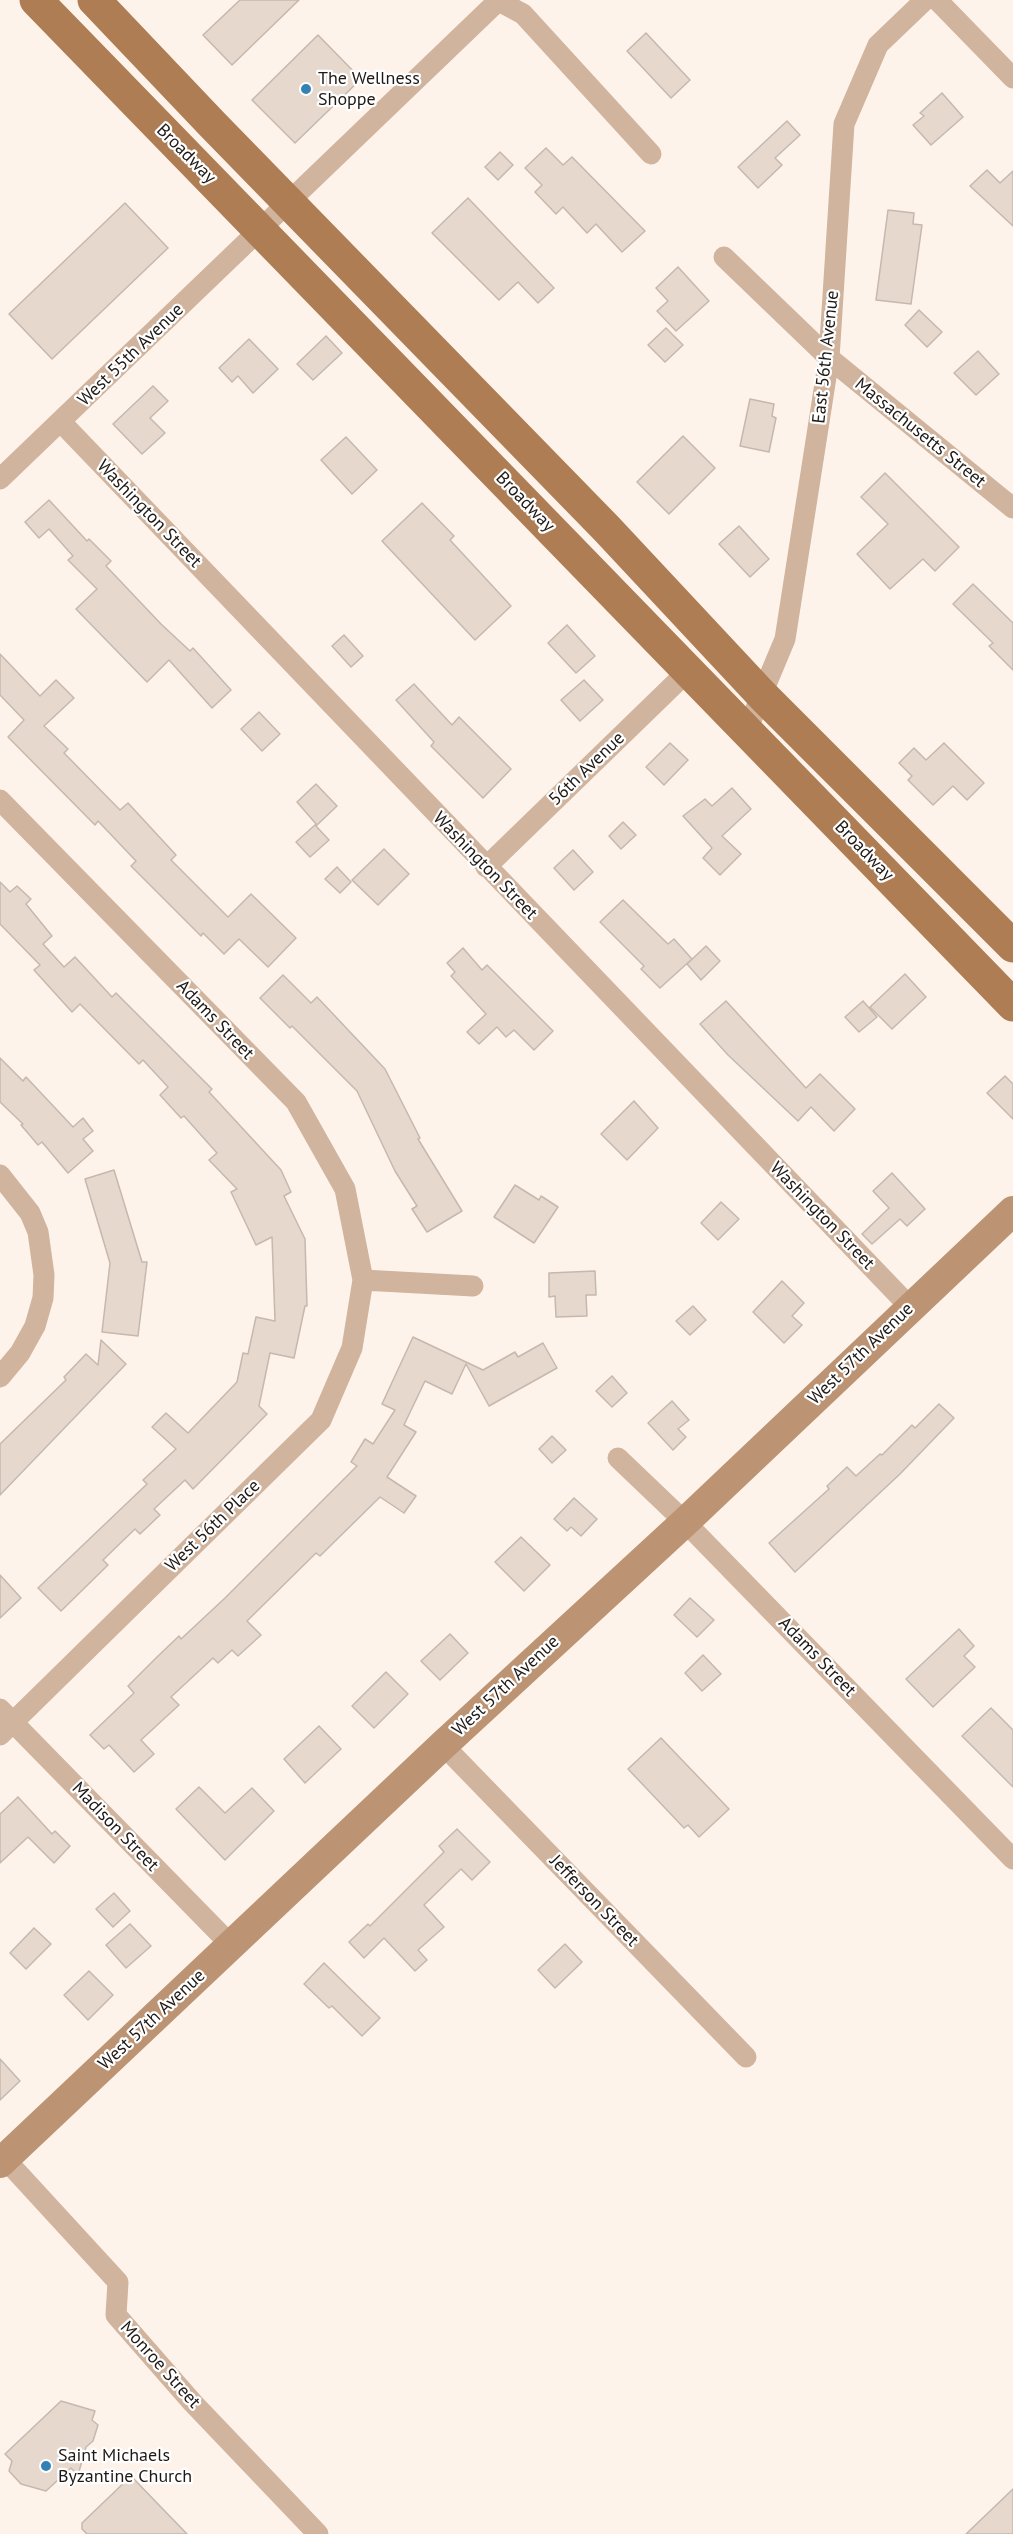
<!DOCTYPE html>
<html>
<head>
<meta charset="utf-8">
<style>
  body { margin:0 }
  canvas { display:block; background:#fef3ea }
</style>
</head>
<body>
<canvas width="1013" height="2534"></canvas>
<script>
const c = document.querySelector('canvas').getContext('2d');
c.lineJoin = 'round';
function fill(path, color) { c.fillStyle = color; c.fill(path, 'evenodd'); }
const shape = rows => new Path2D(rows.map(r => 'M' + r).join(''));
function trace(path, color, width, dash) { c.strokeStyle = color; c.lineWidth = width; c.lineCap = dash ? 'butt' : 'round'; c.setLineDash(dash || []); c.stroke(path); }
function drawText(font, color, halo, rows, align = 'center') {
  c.font = font + ' "PT Sans",sans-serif'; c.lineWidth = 4.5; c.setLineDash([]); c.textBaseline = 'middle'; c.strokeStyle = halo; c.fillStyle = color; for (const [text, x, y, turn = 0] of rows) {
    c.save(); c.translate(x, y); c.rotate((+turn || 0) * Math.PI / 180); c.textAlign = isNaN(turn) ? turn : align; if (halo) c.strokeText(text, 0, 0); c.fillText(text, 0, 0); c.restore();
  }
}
const building = shape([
  [240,0,299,0,232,65,203,35,240,0],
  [646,33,690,80,671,98,627,51,646,33],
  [318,35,361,79,295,143,252,100,318,35],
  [942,93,963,117,931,145,913,125,924,116,920,113,942,93],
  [787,121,800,135,775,158,782,165,758,188,738,167,787,121],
  [546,148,563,165,572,157,645,231,622,252,596,224,587,233,563,207,556,214,535,192,542,185,525,168,546,148],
  [500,152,513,165,498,180,485,167,500,152],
  [987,170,1000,183,1013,171,1013,226,970,186,987,170],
  [468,198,554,288,538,303,518,282,499,300,432,233,468,198],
  [125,203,168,248,52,359,9,314,125,203],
  [888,210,914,213,913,224,922,225,911,304,876,300,888,210],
  [678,267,709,301,676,331,657,311,668,301,656,288,678,267],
  [919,310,942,332,927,347,905,325,919,310],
  [666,328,683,345,665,362,648,345,666,328],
  [326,336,342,353,313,380,297,364,326,336],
  [249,339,278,369,253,393,238,376,232,382,219,368,249,339],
  [978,351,999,374,976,395,954,373,978,351],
  [153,386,168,401,150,418,165,433,142,454,113,424,153,386],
  [750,399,774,404,772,416,776,418,769,452,740,446,750,399],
  [683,436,715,468,669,514,637,482,683,436],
  [346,437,377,470,352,494,321,460,346,437],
  [885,473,959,547,935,571,923,559,890,589,857,554,888,524,861,497,885,473],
  [49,500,87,541,89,539,111,561,106,566,161,624,190,651,193,648,231,690,212,708,169,660,147,682,76,609,97,589,68,560,73,556,49,529,39,538,25,522,49,500],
  [422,503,454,536,450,540,511,606,475,640,382,541,422,503],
  [739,526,769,559,750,577,719,544,739,526],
  [973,584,1013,623,1013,670,989,646,993,643,953,604,973,584],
  [567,625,595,656,576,673,548,643,567,625],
  [344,635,363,656,351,667,332,646,344,635],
  [0,654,40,696,56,680,74,698,44,726,68,749,64,753,120,810,128,803,176,855,171,860,228,917,251,894,296,938,268,967,239,939,224,954,203,933,201,936,131,866,136,861,98,821,95,825,8,737,24,720,0,695,0,654],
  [584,680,603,700,580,721,561,700,584,680],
  [414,684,452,725,459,717,511,769,483,798,431,746,434,742,396,700,414,684],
  [259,712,280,734,262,751,241,729,259,712],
  [670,743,688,760,664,785,646,767,670,743],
  [944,743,984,783,967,800,953,786,933,805,908,780,912,776,899,763,914,748,926,760,944,743],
  [316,784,337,806,317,825,297,802,316,784],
  [732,788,751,809,722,836,741,854,720,875,703,858,712,848,683,816,705,799,712,806,732,788],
  [623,822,636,835,621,849,609,836,623,822],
  [315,825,329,840,310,857,296,842,315,825],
  [384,849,409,874,378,905,352,880,384,849],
  [573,850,593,872,574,890,554,868,573,850],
  [337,867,351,882,340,893,325,879,337,867],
  [0,882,10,892,17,886,31,899,26,904,52,936,43,944,64,967,75,957,112,997,116,993,212,1089,209,1092,281,1170,291,1192,284,1196,305,1239,307,1306,305,1306,294,1358,270,1353,259,1406,267,1414,193,1489,185,1480,154,1509,160,1515,140,1534,135,1529,103,1560,108,1565,61,1611,38,1588,147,1484,143,1480,176,1449,152,1427,166,1413,188,1433,237,1382,243,1353,248,1354,256,1317,275,1321,272,1237,256,1245,231,1192,237,1189,209,1160,217,1153,184,1116,181,1118,160,1095,168,1087,143,1060,139,1064,80,1004,72,1012,34,970,40,965,0,924,0,882],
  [623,900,668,944,674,939,692,959,660,988,641,969,644,966,600,922,623,900],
  [706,946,720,961,701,980,687,964,706,946],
  [463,948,482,970,487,965,553,1031,534,1050,514,1030,506,1037,497,1027,479,1044,467,1032,486,1014,451,976,455,972,447,963,463,948],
  [905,974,926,997,892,1029,870,1007,905,974],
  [283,975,311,1003,317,997,385,1069,420,1138,418,1139,462,1211,427,1232,412,1209,417,1206,395,1171,357,1091,292,1026,290,1028,260,998,283,975],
  [726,1001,806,1088,820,1074,855,1109,834,1131,811,1107,798,1121,728,1055,700,1024,726,1001],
  [863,1001,877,1017,859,1032,845,1017,863,1001],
  [0,1058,23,1081,26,1077,73,1127,83,1118,93,1131,83,1139,93,1151,68,1173,42,1142,38,1145,21,1125,23,1124,0,1102,0,1058],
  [1005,1076,1013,1084,1013,1119,987,1093,1005,1076],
  [634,1101,658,1128,627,1160,601,1134,634,1101],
  [114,1170,142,1262,147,1262,138,1336,102,1332,110,1263,85,1179,114,1170],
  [892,1173,925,1209,907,1226,900,1219,872,1244,862,1234,889,1208,873,1191,892,1173],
  [515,1185,539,1200,541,1196,558,1207,534,1243,494,1217,515,1185],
  [721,1202,739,1219,718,1240,701,1223,721,1202],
  [595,1271,596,1295,586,1295,587,1316,556,1317,555,1296,549,1297,549,1273,595,1271],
  [782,1281,804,1303,792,1316,802,1325,784,1343,753,1312,782,1281],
  [693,1306,706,1320,690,1335,676,1321,693,1306],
  [413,1337,483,1370,515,1352,518,1357,543,1343,557,1368,489,1406,466,1364,452,1394,425,1381,404,1425,416,1432,387,1477,416,1496,404,1513,380,1497,320,1556,316,1553,247,1621,261,1635,238,1656,232,1650,218,1663,213,1658,171,1697,179,1705,141,1740,154,1754,134,1772,109,1745,104,1749,90,1735,134,1693,128,1686,157,1657,179,1636,181,1639,225,1598,357,1466,351,1462,365,1439,373,1444,395,1410,382,1404,413,1337],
  [101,1340,126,1364,0,1495,0,1444,66,1380,64,1377,86,1354,98,1365,101,1340],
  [612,1376,627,1393,612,1407,596,1391,612,1376],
  [672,1401,689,1420,678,1429,686,1437,673,1450,648,1423,672,1401],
  [939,1404,954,1418,900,1474,795,1572,769,1543,829,1489,827,1486,847,1467,856,1476,880,1454,882,1455,912,1425,915,1428,939,1404],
  [552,1436,566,1450,552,1463,539,1449,552,1436],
  [574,1498,597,1519,581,1536,571,1527,567,1531,554,1519,574,1498],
  [521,1537,550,1565,524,1591,495,1562,521,1537],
  [0,1575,21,1598,0,1618,0,1575],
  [690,1598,714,1620,697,1637,674,1615,690,1598],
  [959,1629,974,1646,964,1656,975,1667,933,1707,906,1679,959,1629],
  [450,1634,468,1653,440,1680,421,1661,450,1634],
  [703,1655,721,1674,702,1691,685,1673,703,1655],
  [386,1672,408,1694,374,1728,352,1706,386,1672],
  [991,1708,1013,1730,1013,1787,962,1736,991,1708],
  [319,1726,341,1749,305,1783,284,1759,319,1726],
  [661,1738,729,1809,699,1837,688,1825,684,1828,628,1769,661,1738],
  [199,1787,225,1813,252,1788,274,1811,225,1860,176,1809,199,1787],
  [18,1797,52,1834,55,1831,70,1846,54,1863,28,1837,0,1863,0,1814,18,1797],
  [457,1829,490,1862,472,1880,461,1869,424,1905,444,1927,418,1950,427,1960,415,1971,384,1938,364,1958,349,1942,368,1924,370,1926,444,1852,439,1846,457,1829],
  [114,1893,130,1911,113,1927,96,1909,114,1893],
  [130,1924,151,1946,126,1968,106,1945,130,1924],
  [34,1928,51,1944,26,1969,10,1953,34,1928],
  [565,1944,582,1962,555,1988,538,1970,565,1944],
  [324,1963,380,2018,362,2036,332,2006,329,2008,304,1984,324,1963],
  [89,1971,113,1995,88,2020,64,1995,89,1971],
  [0,2059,20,2081,0,2100,0,2059],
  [61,2401,95,2411,92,2420,98,2425,93,2441,86,2447,78,2475,71,2468,46,2491,21,2484,9,2471,12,2461,5,2454,61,2401],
  [131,2476,187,2534,87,2534,82,2529,82,2523,131,2476],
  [1013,2489,1013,2534,966,2534,1013,2489]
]);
fill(building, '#e6d8cc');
trace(building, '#c6b8ad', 1.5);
trace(shape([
  [497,0,523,14,651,154],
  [937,0,1013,78],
  [724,257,829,358,1013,508],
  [61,422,910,1307],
  [0,479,498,1],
  [747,730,785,639,829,358,844,124,878,45,925,0],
  [0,800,296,1102,345,1189,363,1280,352,1348,321,1420,0,1735],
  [486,867,689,670],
  [0,1175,30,1213,38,1232,44,1275,43,1298,35,1326,20,1353,0,1377],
  [363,1280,473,1286],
  [618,1458,685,1522,1013,1859],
  [0,1709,231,1945],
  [443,1745,746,2057],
  [5,2159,118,2282,116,2315,192,2402,318,2534]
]), '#d0b49e', 21);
trace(shape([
  [0,2163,443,1745,685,1522,1013,1211]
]), '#bc9473', 30);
trace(shape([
  [36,0,1013,1005],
  [94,0,212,124,606,528,763,696,1013,946]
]), '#ae7d53', 33);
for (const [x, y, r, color] of [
  [306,89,6,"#3481b4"],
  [46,2466,6,"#3481b4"]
]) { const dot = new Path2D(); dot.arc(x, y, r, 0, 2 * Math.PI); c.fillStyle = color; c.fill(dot); trace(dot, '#fff', 2); }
drawText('18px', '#1e1915', '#fff', [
  ["The Wellness",318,79],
  ["Shoppe",318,100],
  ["Saint Michaels",58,2456],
  ["Byzantine Church",58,2477]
], 'left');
drawText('18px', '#1e1915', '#fff', [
  ["Broadway",186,154,45],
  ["West 55th Avenue",131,355,-44],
  ["East 56th Avenue",826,357,-84],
  ["Massachusetts Street",920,433,39],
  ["Broadway",525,502,46],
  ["Washington Street",149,514,46],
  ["56th Avenue",587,769,-44],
  ["Broadway",864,851,46],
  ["Washington Street",485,866,46],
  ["Adams Street",215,1020,46],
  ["Washington Street",822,1216,46],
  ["West 57th Avenue",861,1354,-44],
  ["West 56th Place",213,1526,-44],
  ["Adams Street",817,1657,46],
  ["West 57th Avenue",506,1686,-43],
  ["Madison Street",115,1827,46],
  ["Jefferson Street",594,1901,46],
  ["West 57th Avenue",152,2020,-43],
  ["Monroe Street",160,2365,48]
]);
</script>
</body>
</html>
